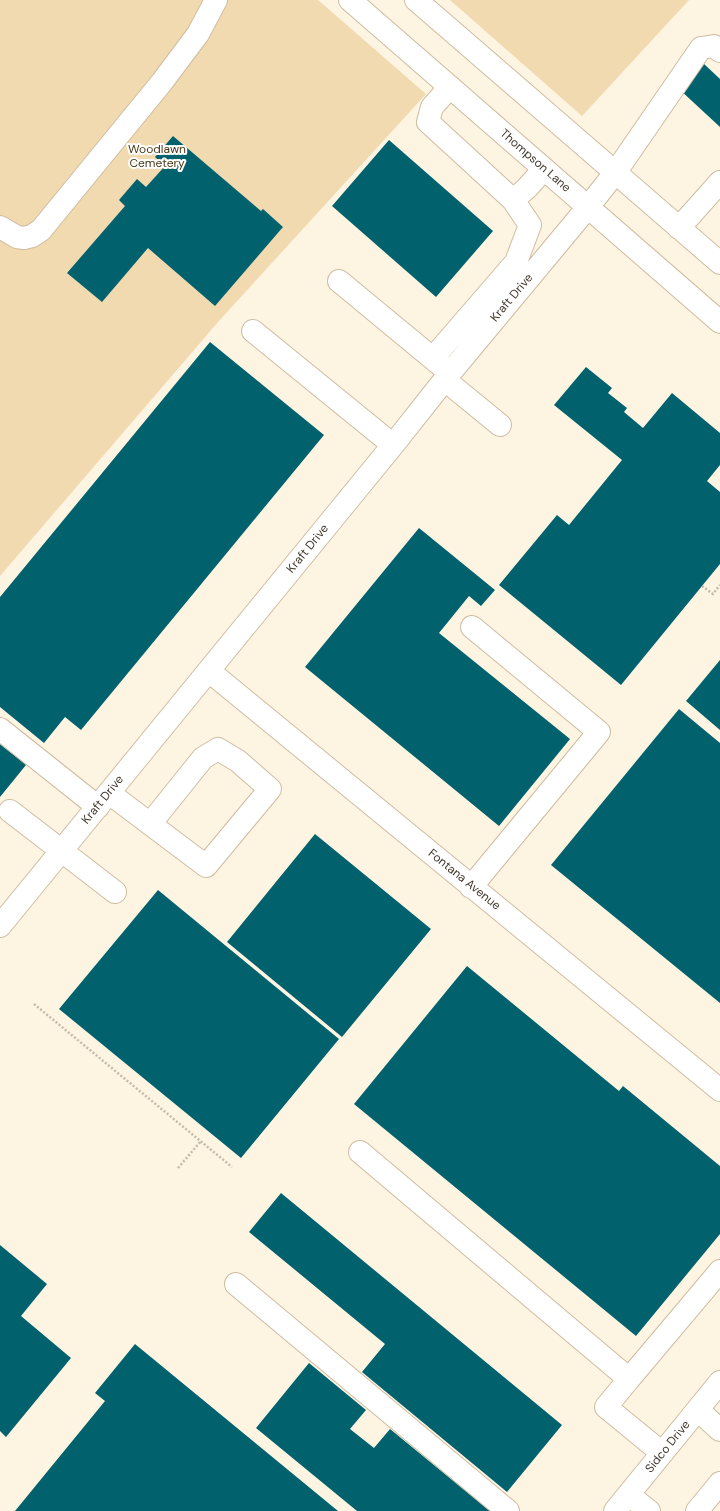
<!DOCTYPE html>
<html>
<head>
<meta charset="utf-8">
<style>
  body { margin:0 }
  canvas { display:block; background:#fef4e2 }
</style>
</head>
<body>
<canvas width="720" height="1511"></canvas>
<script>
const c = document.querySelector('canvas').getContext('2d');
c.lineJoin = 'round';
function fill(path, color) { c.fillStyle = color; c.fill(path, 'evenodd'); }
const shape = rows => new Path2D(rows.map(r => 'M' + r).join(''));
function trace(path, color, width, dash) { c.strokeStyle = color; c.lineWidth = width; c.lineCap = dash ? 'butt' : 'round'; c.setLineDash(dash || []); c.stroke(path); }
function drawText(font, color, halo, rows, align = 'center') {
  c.font = font + ' "DM Sans",sans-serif'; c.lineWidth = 4; c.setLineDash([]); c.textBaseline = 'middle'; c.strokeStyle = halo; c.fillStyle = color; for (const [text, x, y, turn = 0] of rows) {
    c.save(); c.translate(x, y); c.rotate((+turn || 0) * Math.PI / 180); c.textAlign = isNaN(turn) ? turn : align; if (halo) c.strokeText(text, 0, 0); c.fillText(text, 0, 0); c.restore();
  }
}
fill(shape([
  [0,0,318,0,426,94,218,322,0,576],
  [450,0,689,0,582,116]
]), '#f1d9b0');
fill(shape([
  [703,63,720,79,720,127,679,89],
  [173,136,261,211,263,209,283,227,215,306,148,248,102,302,67,273,125,206,119,200,137,179,146,187,165,166,155,157],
  [389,140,493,231,436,297,332,206],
  [210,342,324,435,81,730,65,717,44,743,0,707,0,597],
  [586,367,612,388,608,393,627,408,624,412,643,428,672,393,720,433,720,465,707,481,720,492,720,564,621,685,499,585,557,515,569,525,622,460,554,405],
  [419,528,495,590,481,606,469,596,439,633,570,739,499,826,305,667],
  [720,660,720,730,686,701],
  [679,709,720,743,720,1003,551,865],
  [0,744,26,765,0,797],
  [315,834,431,929,342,1037,227,942],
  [158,890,339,1039,241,1158,59,1009],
  [467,966,619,1091,623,1086,720,1166,720,1234,636,1336,354,1104],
  [281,1193,562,1425,507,1492,362,1372,385,1344,249,1232],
  [0,1245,47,1284,21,1316,71,1358,6,1437,0,1431],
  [135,1344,338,1511,15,1511,105,1401,95,1393],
  [309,1363,366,1410,350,1429,374,1448,390,1429,490,1511,357,1511,256,1428]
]), '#01626e');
const minor = shape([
  [513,200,527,188,544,169],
  [0,227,17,237,24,238,32,236,41,230,162,82,198,34,216,0],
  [679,228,720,182],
  [339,281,443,367],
  [253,331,393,445],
  [433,358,516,262,530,225,513,200,428,122,432,107,450,87],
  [445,380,500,425],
  [209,671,720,1090],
  [0,729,98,807],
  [109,793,206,866,270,789,238,761,218,749,203,758,150,824],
  [10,811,115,892],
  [471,887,599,732,472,627],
  [0,926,393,445,450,373,588,207,615,173,701,48,714,46,720,51],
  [360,1152,629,1379,720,1271],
  [236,1284,508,1511],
  [629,1379,606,1407,662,1453],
  [698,1410,720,1430],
  [629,1495,649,1511],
  [615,1511,720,1382],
  [697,1511,720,1483]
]);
const major = shape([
  [350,0,720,322],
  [416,0,720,263]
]);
trace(minor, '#cebca0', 24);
trace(major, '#cebca0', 24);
trace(shape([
  [702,586,713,594,720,585],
  [34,1004,232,1167],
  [178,1168,201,1141]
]), '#c4baaa', 2.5, [2, 2]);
trace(minor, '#fff', 22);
trace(major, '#fff', 22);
drawText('12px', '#493819', '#fff', [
  ["Woodlawn",157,150],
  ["Cemetery",157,164]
]);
drawText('12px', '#41392e', '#fff', [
  ["Thompson Lane",535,161,41],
  ["Kraft Drive",512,298,-50],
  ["Kraft Drive",308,549,-51],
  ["Kraft Drive",103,800,-51],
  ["Fontana Avenue",464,880,39],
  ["Sidco Drive",668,1447,-51]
]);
</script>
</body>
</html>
